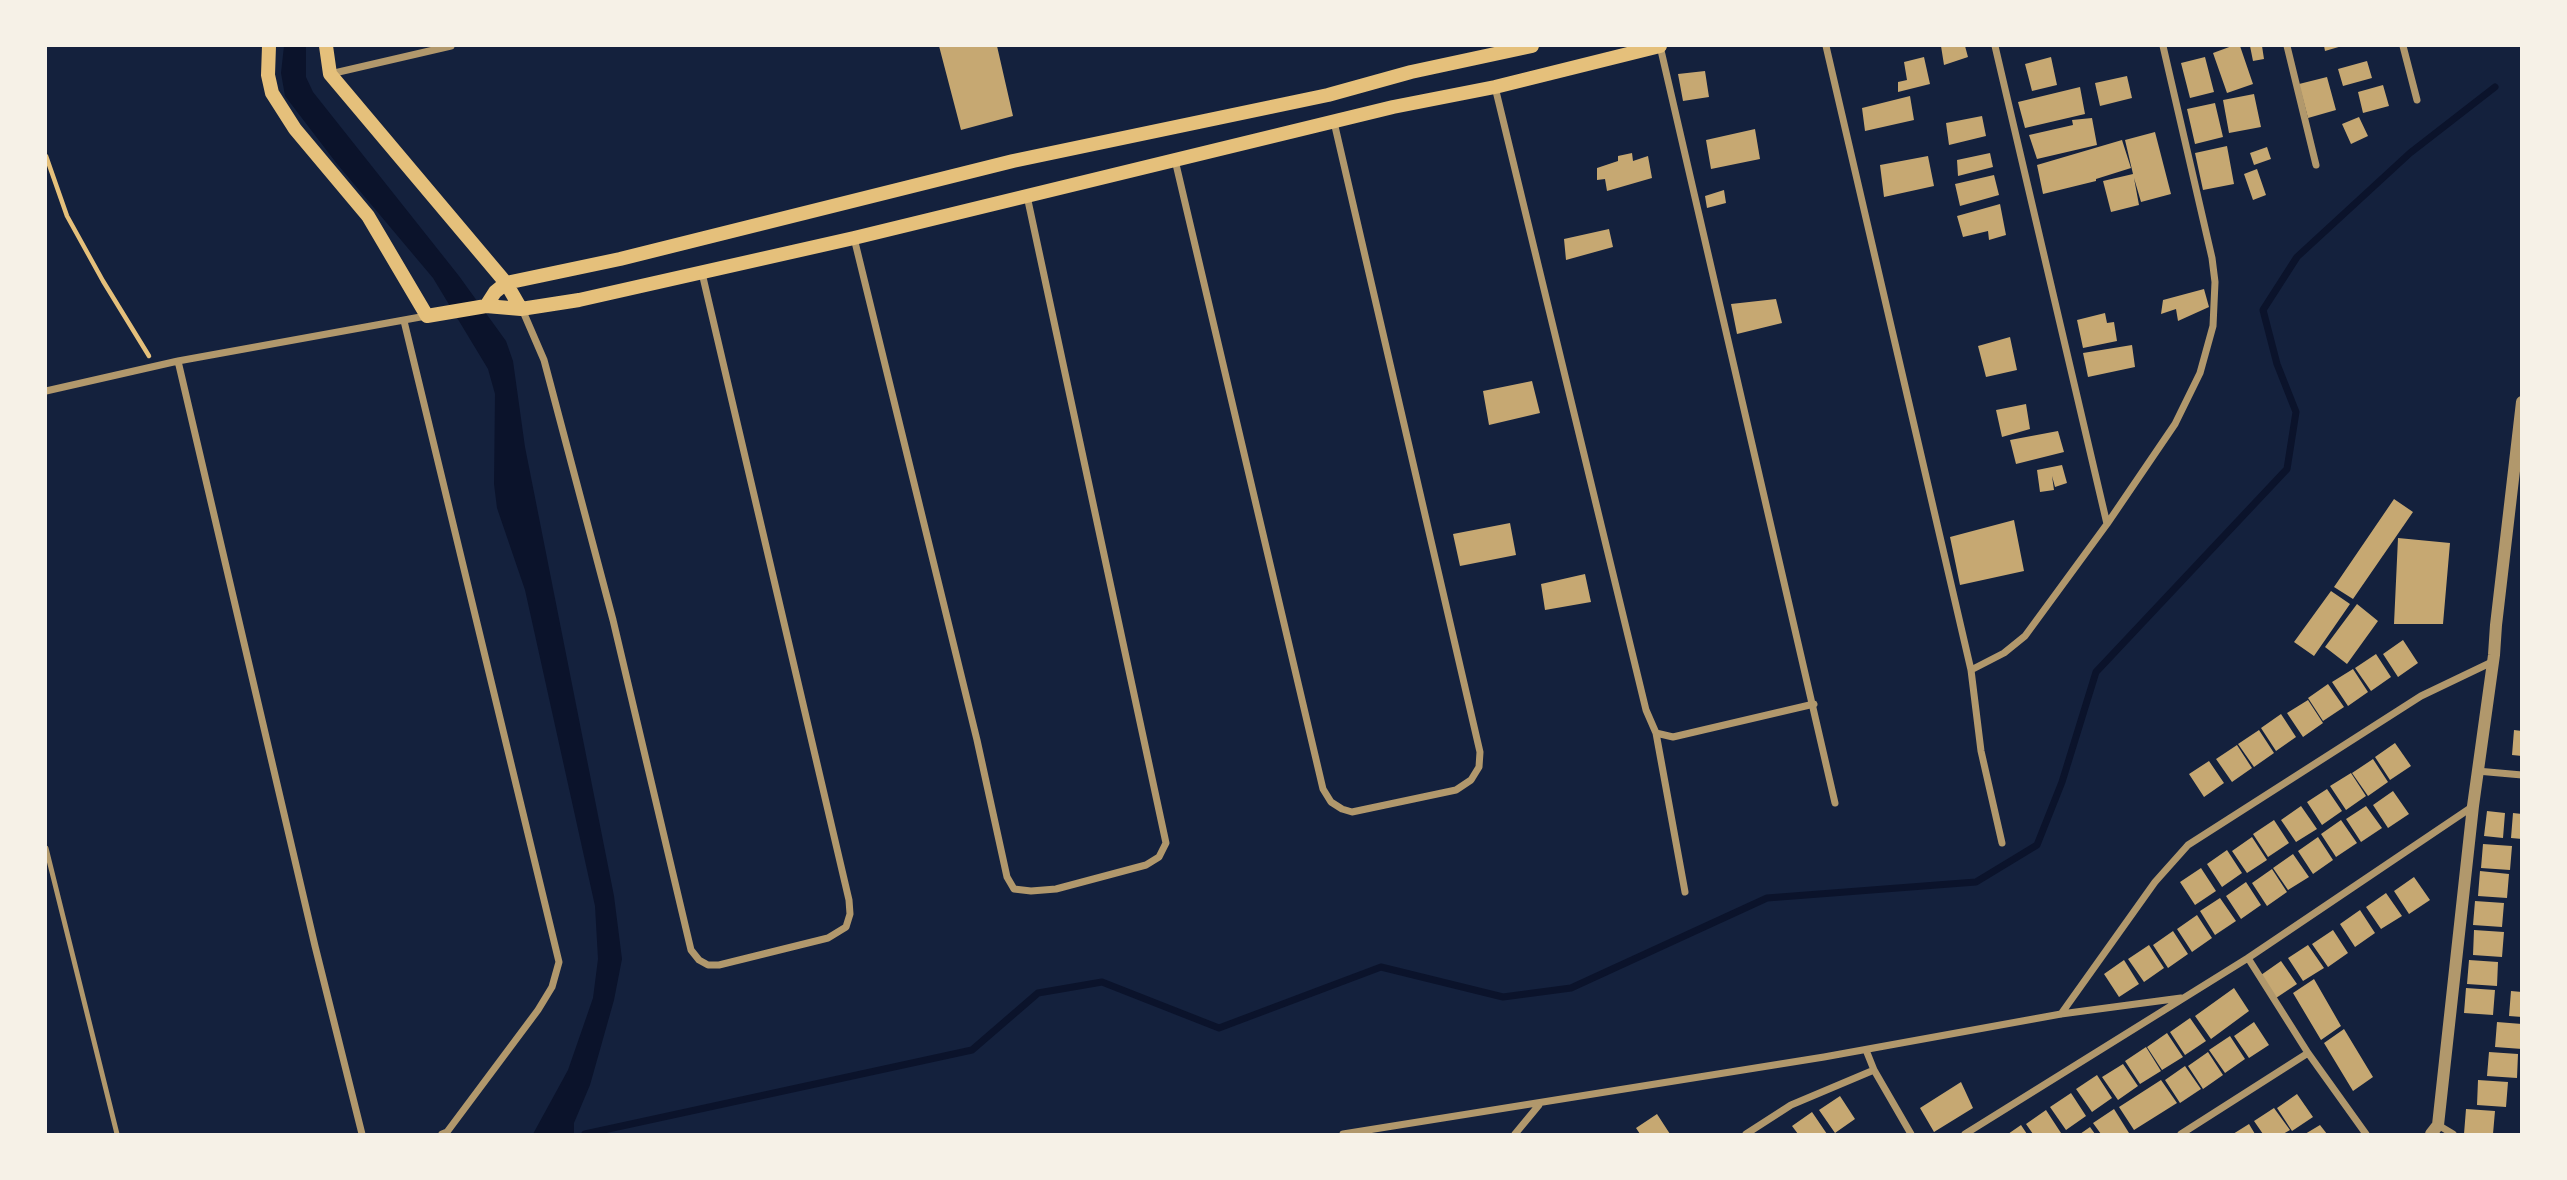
<!DOCTYPE html>
<html>
<head>
<meta charset="utf-8">
<style>
  body { margin:0 }
  #map { position:relative; width:2567px; height:1180px; overflow:hidden; background:#14213d; font-family:Mulish,sans-serif }
  canvas { display:block }
  .frame { position:absolute; inset:0; border:47px solid #f6f1e7; pointer-events:none }
</style>
</head>
<body>
<div id="map">
<canvas width="2567" height="1180"></canvas>
<div class="frame"></div>
</div>
<script>
const c = document.querySelector('canvas').getContext('2d');
c.lineJoin = 'round';
function fill(path, color) { c.fillStyle = color; c.fill(path, 'evenodd'); }
const shape = rows => new Path2D(rows.map(r => 'M' + r).join(''));
function trace(path, color, width, dash) { c.strokeStyle = color; c.lineWidth = width; c.lineCap = dash ? 'butt' : 'round'; c.setLineDash(dash || []); c.stroke(path); }
fill(shape([
  [284,46,306,46,306,77,313,92,459,276,506,341,513,361,525,447,614,896,622,959,614,1000,590,1085,574,1123,574,1134,533,1134,568,1070,593,998,598,959,595,906,525,590,497,508,494,484,495,394,488,369,433,278,337,164,285,96,281,73]
]), '#0b132b');
trace(shape([
  [585,1134,972,1050,1038,993,1102,982,1219,1028,1381,967,1503,997,1571,988,1767,898,1976,882,2037,845,2062,782,2096,672,2287,469,2296,412,2277,364,2263,310,2297,257,2410,153,2495,87]
]), '#0b132b', 7);
fill(shape([
  [939,46,997,46,1013,116,961,130],
  [1941,46,1965,46,1968,57,1944,65],
  [2232,46,2240,46,2253,84,2227,93,2213,53],
  [2250,46,2262,46,2264,59,2253,61],
  [2324,46,2342,46,2325,51],
  [1924,57,1930,84,1898,92,1898,82,1907,80,1904,62],
  [2051,57,2057,85,2032,91,2025,64],
  [2205,57,2214,92,2190,98,2181,63],
  [2367,61,2372,78,2343,86,2338,69],
  [1705,71,1709,97,1683,101,1678,74],
  [2127,76,2132,98,2100,106,2095,83],
  [2327,77,2336,110,2308,118,2299,84],
  [2383,85,2389,106,2363,113,2358,92],
  [2080,87,2085,114,2025,128,2018,102],
  [2254,94,2261,127,2229,133,2223,100],
  [1910,96,1914,120,1865,131,1862,108],
  [2215,103,2223,137,2195,144,2187,109],
  [1982,116,1986,136,1949,145,1946,123],
  [2359,117,2368,136,2351,144,2342,124],
  [2092,118,2097,145,2037,159,2029,135,2073,125,2072,120],
  [1755,129,1760,159,1711,169,1706,140],
  [2155,132,2171,194,2141,202,2134,178,2139,205,2111,212,2103,181,2133,174,2125,140],
  [2122,140,2131,168,2096,179,2096,181,2043,194,2037,165],
  [2227,146,2234,184,2203,190,2195,153],
  [2267,147,2271,159,2254,165,2250,153],
  [1632,153,1633,161,1648,156,1652,178,1607,191,1605,179,1597,180,1597,168,1618,161,1618,156],
  [1990,153,1993,167,1958,176,1957,160],
  [1928,156,1934,186,1884,197,1880,165],
  [2257,169,2266,195,2253,200,2244,174],
  [1994,175,1999,195,1960,206,1955,184],
  [1724,190,1726,203,1707,208,1705,196],
  [2000,204,2006,235,1989,240,1988,231,1963,237,1957,216],
  [1609,229,1613,247,1566,260,1564,239],
  [2204,289,2209,307,2178,321,2176,309,2161,314,2163,300],
  [1776,299,1782,323,1737,334,1731,304],
  [2105,313,2107,323,2114,322,2117,341,2083,348,2077,320],
  [2010,337,2017,370,1986,377,1978,346],
  [2132,345,2135,367,2088,377,2083,353],
  [1532,381,1540,413,1489,425,1483,391],
  [2026,404,2030,429,2002,437,1996,410],
  [2058,431,2064,452,2016,464,2010,440],
  [2062,465,2067,483,2055,487,2052,476,2054,490,2040,492,2037,470],
  [2394,499,2413,512,2353,599,2334,587],
  [2014,520,2024,571,1960,585,1950,537],
  [1510,523,1516,555,1460,566,1453,534],
  [2398,538,2450,543,2443,624,2394,624],
  [1585,574,1591,602,1545,610,1541,584],
  [2331,591,2350,604,2314,656,2294,642],
  [2357,604,2378,621,2347,664,2325,647],
  [2403,640,2418,663,2398,677,2383,654],
  [2376,654,2391,677,2371,691,2355,668],
  [2353,669,2368,692,2348,706,2332,682],
  [2328,684,2344,707,2323,721,2308,698],
  [2308,700,2323,723,2303,737,2287,713],
  [2281,714,2296,737,2276,751,2261,728],
  [2259,730,2274,753,2254,767,2238,744],
  [2514,730,2522,731,2522,756,2512,755],
  [2395,743,2411,766,2390,780,2375,757],
  [2237,745,2252,768,2232,782,2216,759],
  [2373,759,2388,782,2368,796,2352,773],
  [2209,761,2224,783,2204,797,2189,774],
  [2351,773,2366,796,2346,810,2330,786],
  [2327,789,2342,811,2322,825,2307,802],
  [2393,791,2409,814,2388,828,2373,805],
  [2301,806,2317,829,2296,842,2281,820],
  [2366,806,2382,828,2361,842,2346,819],
  [2487,811,2505,813,2503,838,2484,836],
  [2513,813,2522,814,2522,839,2511,838],
  [2274,820,2289,843,2268,857,2253,834],
  [2341,820,2357,843,2336,857,2321,834],
  [2252,837,2267,860,2247,873,2232,851],
  [2318,837,2333,860,2313,874,2298,851],
  [2483,844,2512,846,2510,870,2481,868],
  [2227,850,2242,873,2222,887,2207,864],
  [2293,854,2309,877,2288,890,2273,868],
  [2201,868,2216,891,2195,905,2180,882],
  [2272,869,2287,892,2267,906,2252,883],
  [2480,871,2509,874,2507,898,2478,896],
  [2414,877,2430,900,2409,914,2394,891],
  [2246,882,2261,905,2241,919,2226,896],
  [2386,893,2402,916,2381,929,2366,907],
  [2220,898,2236,921,2215,935,2200,911],
  [2475,901,2504,903,2502,927,2473,925],
  [2360,910,2375,933,2355,947,2340,924],
  [2197,915,2212,938,2192,952,2177,929],
  [2333,930,2348,953,2328,967,2312,944],
  [2474,930,2504,932,2502,957,2473,955],
  [2173,931,2188,954,2168,968,2153,945],
  [2149,945,2164,968,2144,982,2128,959],
  [2308,945,2324,968,2303,981,2288,958],
  [2124,960,2139,984,2119,997,2104,974],
  [2469,960,2498,962,2497,986,2467,984],
  [2281,961,2297,984,2276,998,2261,975],
  [2314,979,2341,1026,2321,1040,2293,993],
  [2234,988,2249,1011,2211,1039,2195,1016],
  [2466,988,2495,990,2493,1015,2464,1013],
  [2511,991,2522,992,2522,1017,2509,1016],
  [2190,1018,2206,1041,2185,1055,2170,1032],
  [2254,1022,2269,1045,2249,1058,2234,1036],
  [2497,1022,2522,1024,2522,1049,2495,1047],
  [2344,1029,2373,1077,2353,1091,2324,1043],
  [2167,1033,2183,1057,2162,1070,2147,1047],
  [2230,1036,2245,1059,2225,1073,2209,1050],
  [2146,1047,2161,1071,2140,1084,2125,1061],
  [2208,1052,2223,1075,2203,1089,2188,1066],
  [2489,1052,2518,1054,2517,1078,2487,1076],
  [2123,1064,2138,1086,2118,1100,2102,1077],
  [2185,1066,2201,1089,2180,1103,2165,1080],
  [2097,1075,2112,1098,2092,1112,2076,1089],
  [2161,1080,2177,1103,2134,1130,2119,1107],
  [2478,1080,2508,1082,2506,1107,2477,1105],
  [1961,1082,1973,1108,1934,1132,1920,1108],
  [2071,1093,2086,1116,2066,1130,2050,1107],
  [2297,1094,2313,1117,2292,1131,2277,1108],
  [1840,1096,1855,1119,1835,1133,1819,1110],
  [2274,1108,2290,1130,2283,1134,2263,1134,2254,1121],
  [2114,1109,2129,1133,2101,1134,2093,1123],
  [2466,1109,2495,1111,2493,1134,2464,1134],
  [2046,1110,2061,1133,2033,1134,2026,1124],
  [1812,1112,1827,1134,1798,1134,1792,1126],
  [1657,1114,1670,1134,1640,1134,1636,1128],
  [2249,1124,2255,1134,2233,1134],
  [2021,1125,2027,1134,2008,1134],
  [2320,1125,2327,1134,2305,1134],
  [2090,1127,2095,1134,2080,1134]
]), '#c6a872');
trace(shape([
  [46,156,67,216,103,281,149,356]
]), '#e5c07b', 4.5);
trace(shape([
  [46,848,117,1134]
]), '#b1986c', 5);
trace(shape([
  [1660,46,1835,803],
  [1826,46,1971,670,1981,751,2002,843],
  [2287,46,2316,165],
  [2403,46,2417,100],
  [330,74,451,46],
  [1495,87,1646,710,1656,733,1673,737,1814,704],
  [1175,160,1323,789,1331,802,1342,809,1352,812,1456,790,1471,780,1479,767,1480,752,1334,122],
  [854,238,977,740,1007,877,1014,889,1031,891,1056,889,1146,865,1159,857,1166,843,1027,196],
  [522,309,544,360,613,620,691,950,699,960,708,965,719,965,828,938,846,927,850,914,849,900,702,273],
  [404,321,559,962,552,987,538,1010,447,1132,442,1134],
  [178,361,315,946,362,1134],
  [46,391,178,361,426,316],
  [2107,524,2175,424,2200,373,2213,326,2215,282,2212,258,2163,46],
  [1971,670,2004,653,2025,636,2107,524,1995,46],
  [1656,733,1685,892],
  [2477,771,2522,775],
  [2248,958,2308,1053,2366,1134],
  [2061,1014,2155,882,2188,845,2421,696,2492,662],
  [1866,1050,1874,1070,1911,1134],
  [2438,1125,2453,1134],
  [1343,1134,1824,1057,2061,1014,2181,998],
  [1515,1134,1539,1105],
  [1746,1134,1791,1105,1874,1070],
  [1965,1134,2248,958,2472,807],
  [2181,1134,2308,1053]
]), '#b1986c', 7);
trace(shape([
  [2431,1134,2438,1125,2473,806,2494,655,2496,625,2522,402]
]), '#b1986c', 12);
trace(shape([
  [269,46,268,75,272,93,295,129,368,216,427,316,486,306,521,309,579,300,854,238,1393,107,1495,87,1660,46],
  [326,46,330,74,506,283,521,309],
  [486,306,495,292,506,283,620,259,1013,161,1328,95,1411,72,1532,46]
]), '#e5c07b', 14);
</script>
</body>
</html>
